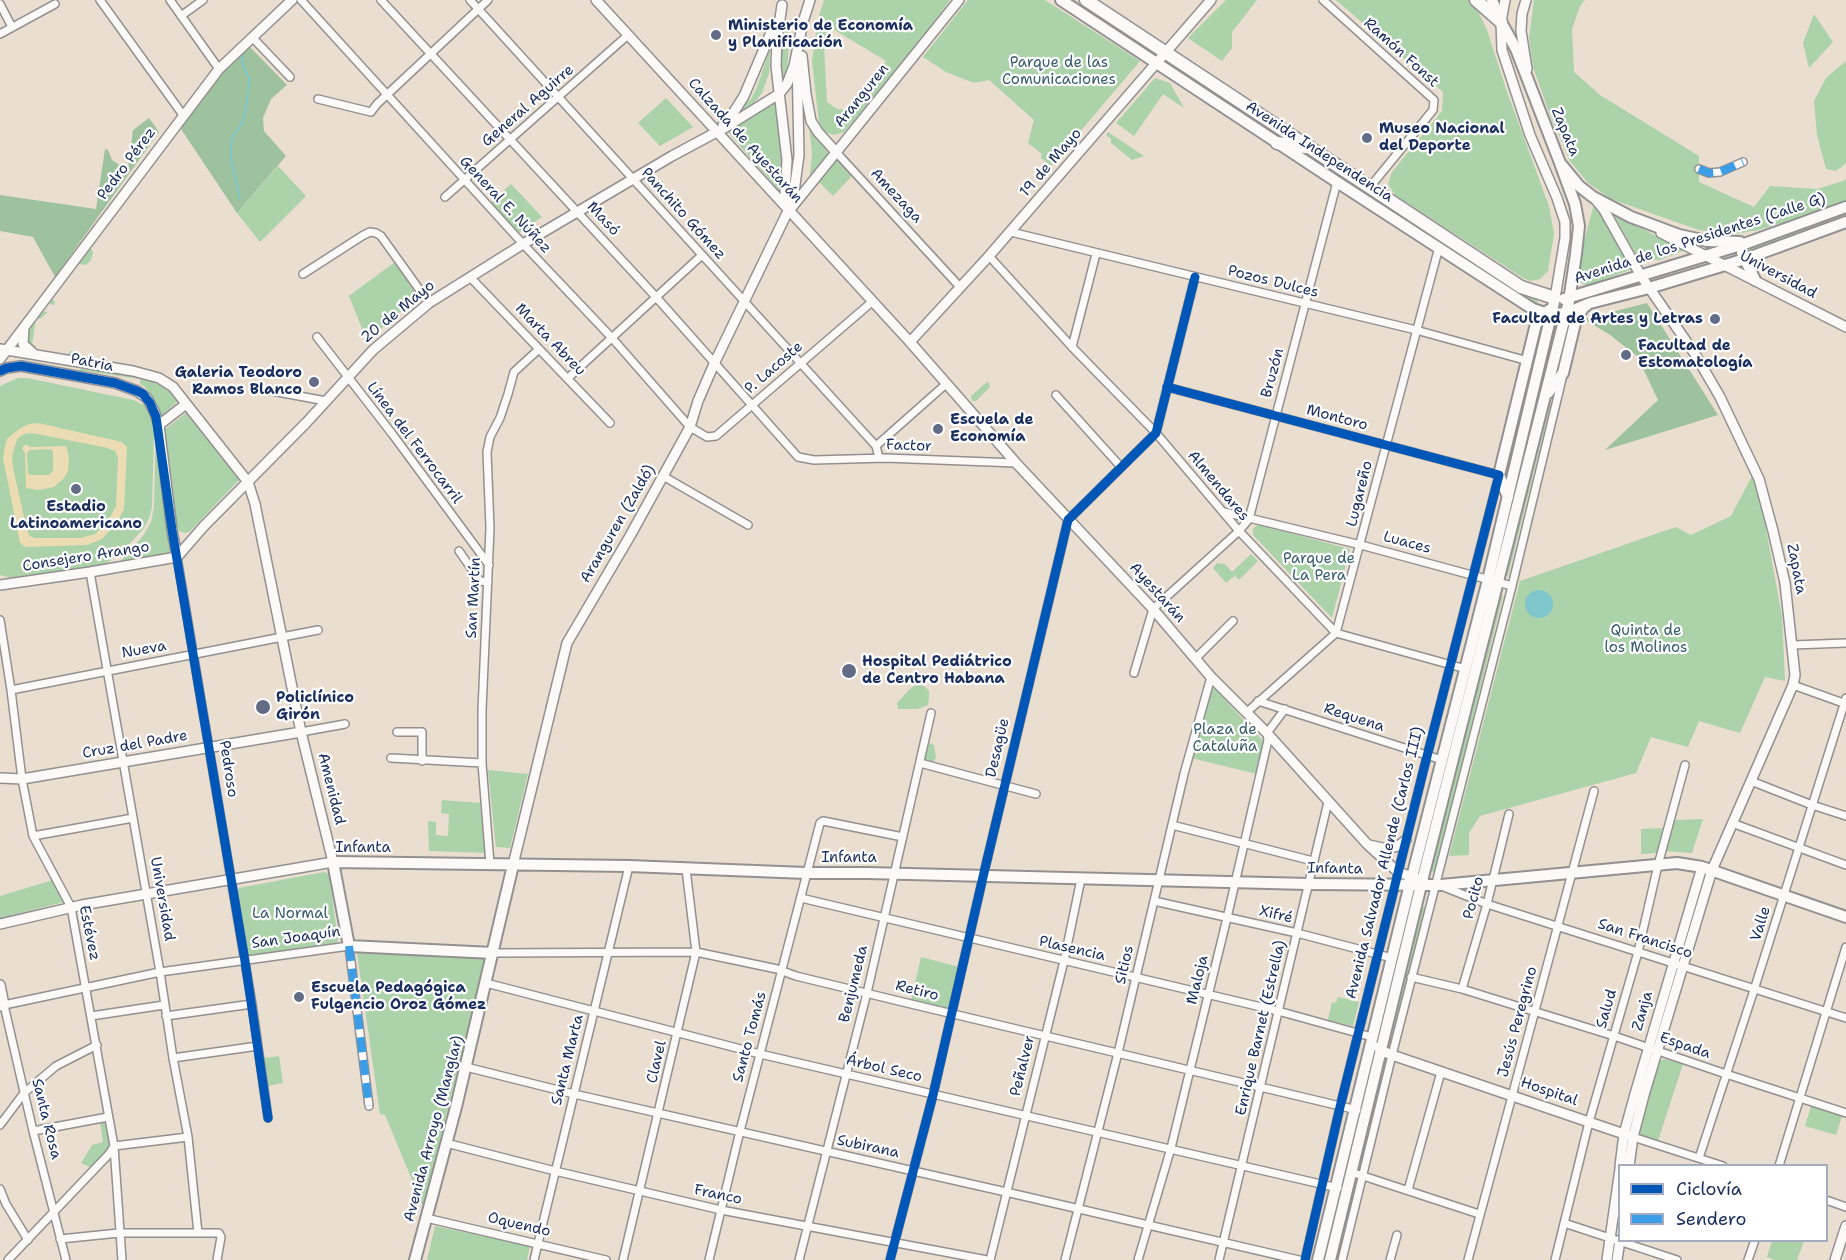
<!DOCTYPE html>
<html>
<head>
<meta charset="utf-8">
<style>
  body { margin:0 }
  #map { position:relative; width:1846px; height:1260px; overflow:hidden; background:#eaded0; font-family:"Shantell Sans",sans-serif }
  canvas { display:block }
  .legend { position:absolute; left:1618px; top:1164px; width:210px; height:78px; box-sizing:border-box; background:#fff; border:2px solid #a4acbf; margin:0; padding:8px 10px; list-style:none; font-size:18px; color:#1b2f5e }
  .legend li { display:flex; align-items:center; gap:12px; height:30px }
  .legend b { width:30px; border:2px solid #a4acbf }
</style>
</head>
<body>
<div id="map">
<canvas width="1846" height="1260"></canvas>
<ul class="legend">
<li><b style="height:8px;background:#0057b8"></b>Ciclovía</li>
<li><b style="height:8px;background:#3b9de6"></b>Sendero</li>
</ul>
</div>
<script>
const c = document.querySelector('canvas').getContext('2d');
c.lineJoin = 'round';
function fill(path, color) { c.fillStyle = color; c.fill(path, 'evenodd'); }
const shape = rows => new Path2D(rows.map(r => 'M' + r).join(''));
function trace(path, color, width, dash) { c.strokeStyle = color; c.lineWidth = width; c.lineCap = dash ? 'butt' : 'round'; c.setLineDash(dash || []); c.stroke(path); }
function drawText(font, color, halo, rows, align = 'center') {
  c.font = font + ' "Shantell Sans",sans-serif'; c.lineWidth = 4.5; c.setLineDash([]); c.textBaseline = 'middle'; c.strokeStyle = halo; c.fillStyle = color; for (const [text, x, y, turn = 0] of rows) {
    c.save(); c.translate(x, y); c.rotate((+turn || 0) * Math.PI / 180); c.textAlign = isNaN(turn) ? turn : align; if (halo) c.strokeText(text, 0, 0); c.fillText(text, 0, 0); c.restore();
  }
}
fill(shape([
  [824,0,950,0,916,47,844,132,834,135,825,132,819,123,812,61,818,19],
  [828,26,886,61,850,110,837,109,827,102,824,46],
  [968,0,1045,0,1140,61,1051,166,1041,158,1042,154,1028,143,1034,120,989,80,974,83,946,72,923,57],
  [1071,0,1075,0,1149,47,1147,49],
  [1226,0,1257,0,1232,32,1232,48,1222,61,1188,38],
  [1336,0,1471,0,1475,5,1487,30,1506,89,1549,206,1554,234,1548,271,1540,279,1530,281,1523,278,1395,195,1388,184,1392,172,1442,111,1443,92],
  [1534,0,1585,0,1580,6,1572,29,1574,72,1600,95,1699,156,1699,182,1754,207,1770,186,1817,189,1843,181,1846,179,1846,202,1799,219,1758,230,1730,235,1699,230,1611,199,1588,183,1570,161,1550,115,1533,67,1529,38],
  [1814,14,1833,42,1809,68,1803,43],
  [790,23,787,74,784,81,781,61,782,45,786,28],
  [770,49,769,73,762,93,755,102,741,111,740,109,751,99,757,87],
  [1168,60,1284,136,1272,133,1166,62],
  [1846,61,1846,163,1836,171,1826,169,1817,135,1814,101,1826,78],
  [1155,78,1170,83,1184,108,1163,94,1134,136,1116,123],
  [666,98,693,127,660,146,638,123],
  [777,101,783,134,783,188,779,191,728,132],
  [809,125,828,153,812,176,810,176,812,152],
  [1108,132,1144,156,1132,160,1111,143,1111,139,1106,135],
  [1295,149,1306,152,1526,295,1535,299,1538,301,1537,303,1534,304],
  [834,160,838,160,852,176,833,196,816,179],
  [278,166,306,196,260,242,237,213],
  [511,184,542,217,518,233,490,203],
  [1594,204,1598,208,1632,269,1587,286,1581,283,1575,274],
  [1614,215,1685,250,1660,260,1638,258],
  [1827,219,1830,222,1752,252,1749,248,1752,246],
  [90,247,93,252,91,260,86,265,79,264,52,299,55,302,54,305,50,304,49,300],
  [395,262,418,296,367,341,349,296],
  [40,311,48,312,40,319,36,319,32,345,35,345,35,349,69,355,70,351,73,351,75,353,74,357,35,351,26,344,26,331],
  [1556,322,1558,322,1494,579,1491,578],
  [81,367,146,379,163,387,179,400,160,418,151,395,144,386,140,384,140,379,85,371,83,373,80,371],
  [18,378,27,378,133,400,146,406,152,414,154,430,152,507,149,518,144,528,123,551,103,566,12,578,0,575,0,386],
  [987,382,989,383,990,387,976,401,972,401,971,396],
  [1551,403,1508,576,1502,574,1543,408],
  [186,413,240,479,190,531,186,533,181,532,175,527,163,431],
  [156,424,171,551,167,556,118,564,143,536,151,522,154,507],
  [1752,476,1761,502,1782,616,1785,681,1765,677,1740,733,1699,721,1688,747,1651,737,1636,773,1480,816,1469,833,1469,855,1449,856,1520,581,1676,527,1691,535,1731,516],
  [1260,525,1350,549,1332,618,1253,535,1253,529,1256,526],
  [1251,554,1258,561,1239,580,1235,576,1226,583,1213,568,1217,563,1225,564,1232,572],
  [1497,594,1503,596,1435,872,1429,871],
  [919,685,924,686,929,691,929,697,928,705,918,709,898,709,897,703,909,690,914,686],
  [1214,688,1265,743,1257,774,1191,758,1210,690],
  [929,743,934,745,936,757,934,761,930,763,925,760],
  [488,770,528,774,510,848,496,847],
  [442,800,480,803,485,853,429,851,428,821,436,822,436,835,448,836,449,814,441,813],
  [1703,819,1692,853,1665,851,1673,820],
  [1663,828,1657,853,1641,854,1641,829],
  [324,872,329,874,338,940,336,944,249,955,247,953,236,892,239,888],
  [53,880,64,902,0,918,0,896],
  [1420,906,1426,908,1391,1046,1386,1044],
  [357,953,486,959,423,1206,385,1115,380,1114],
  [921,957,959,967,948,1010,911,1001],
  [1338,997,1359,1002,1353,1026,1328,1020,1332,1002,1336,1003],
  [279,1056,283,1083,268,1086,264,1058],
  [1664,1059,1683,1064,1657,1144,1633,1137,1657,1064],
  [1382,1061,1387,1063,1360,1173,1355,1170],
  [1811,1106,1842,1116,1836,1135,1805,1126],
  [106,1120,110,1149,92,1168,81,1163,92,1145,103,1142,100,1121],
  [1350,1188,1356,1190,1338,1260,1332,1260],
  [435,1226,530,1246,527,1260,427,1260],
  [1772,1241,1804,1241,1797,1260,1775,1260,1767,1257]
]), '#abd2a9');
fill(shape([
  [249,46,287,85,271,99,263,118,264,131,286,156,237,213,179,126,222,72],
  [149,118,159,132,55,277,33,237,0,231,0,195,96,209,105,149,108,150,112,160,120,165,128,168,133,130],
  [1647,303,1718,415,1605,450,1658,400,1637,356,1610,335,1584,319]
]), '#9fc29e');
fill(shape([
  [38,423,122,442,127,447,124,509,117,523,102,539,87,545,25,547,20,543,3,458,5,446,7,439,19,429,29,424],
  [32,433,108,448,115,451,118,457,116,506,107,523,95,534,80,538,35,538,30,536,27,530,13,468,12,456,17,439,24,434],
  [26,444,30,447,66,446,69,457,68,471,64,478,54,487,38,490,26,488,25,453,22,448],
  [51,449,53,452,53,471,49,475,30,475,28,473,27,453,30,450]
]), '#ecdcb4');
fill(shape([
  '1525 604a14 14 0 1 1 28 0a14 14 0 1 1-28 0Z'
]), '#7fc7cc');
trace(shape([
  [240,199,231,158,231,145,233,136,243,122,248,95,249,78,243,65,242,52]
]), '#7fc7cc', 2);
const street = shape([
  [100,0,183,115],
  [170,0,219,69],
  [301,0,523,244,612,338,690,427,707,437,716,436,873,301],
  [381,0,656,297,798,457,814,460,886,458,1016,463],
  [470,0,876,446],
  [1323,0,1434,100,1433,110,1370,187],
  [0,4,12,27],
  [181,16,203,0],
  [0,34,55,4],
  [252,37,290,77],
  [318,99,371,112,377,104,488,0],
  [836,152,960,287],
  [1699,169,1709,173,1720,172,1743,162],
  [445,197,628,35],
  [1011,232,1416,330,1528,361],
  [989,256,1072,347,1156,433,1239,531,1336,633,1466,669],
  [303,274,362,236,370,232,376,233,381,236,429,303],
  [470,277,610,423],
  [317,337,393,435,489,565],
  [1072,347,1096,254],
  [568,378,702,255],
  [1167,387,1499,475,1423,772,1340,1107,1305,1260],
  [272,391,326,401],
  [1056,395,1121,467],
  [879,458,876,446,946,384],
  [663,476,748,525],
  [1224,512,1361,545,1512,586],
  [459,551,480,581,488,582],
  [177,557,252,1004,268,1118],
  [90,572,160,972,173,1058,188,1137,198,1233],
  [0,620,11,690,22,779,33,836,71,907,114,1146,122,1260],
  [1793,645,1846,643],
  [1196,658,1233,621],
  [1134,673,1153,609,1239,531,1249,519,1337,182],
  [1793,685,1846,704],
  [11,690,318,630],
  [1258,701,1442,760],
  [1247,712,1336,633,1439,247],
  [301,732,345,724],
  [397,732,422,732,422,761],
  [391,758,482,763],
  [920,763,1036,794],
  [1751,781,1812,805,1846,816],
  [1732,823,1846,865],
  [1172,825,1313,861],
  [33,836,133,818],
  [490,864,482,763,482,710,490,528,487,452,490,437,500,418,508,394,514,372,539,349],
  [1444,887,1487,904,1846,1018],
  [801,898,1278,1011,1372,1037],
  [1154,901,1297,933,1392,958],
  [493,953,696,952,777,969,796,976,911,1004,1357,1110],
  [1411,977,1462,989,1614,1036,1726,1074,1846,1113],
  [486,983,760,1054,1338,1188],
  [1462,989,1487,904,1509,814],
  [91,1016,164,1005],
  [166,1016,252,1004],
  [173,1058,258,1046],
  [466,1067,574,1094,1006,1192,1299,1260],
  [0,1125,24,1093,56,1066,97,1045],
  [33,1131,108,1117],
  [1633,1137,1723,1166],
  [446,1143,555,1171,721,1210,987,1260],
  [1699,1158,1754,990,1846,698],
  [1779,1166,1846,947],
  [1351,1172,1479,1214],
  [0,1189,6,1204,28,1240],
  [1408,1190,1441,1072],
  [1826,1200,1846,1207],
  [426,1218,606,1260],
  [1564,1223,1677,1260],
  [60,1239,119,1233,219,1233,221,1237,217,1260],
  [8,1260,109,1154,114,1146,188,1137],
  [66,1260,33,1131,4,1005,160,972,349,946,369,1106],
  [534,1260,629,866],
  [623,1260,696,952,686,869],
  [709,1260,740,1131,820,823,823,821,903,837],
  [799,1260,867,993,931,713],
  [890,1260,933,1095,983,877,1068,520,1156,433,1195,277],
  [990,1260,1064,961,1081,879],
  [1065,1260,1118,1053,1184,774,1211,677],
  [1138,1260,1171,1148,1227,918,1268,740,1267,733,1285,709],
  [1219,1260,1328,802],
  [1342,1260,1392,1055,1512,586,1562,379],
  [1390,1260,1397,1235],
  [1468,1260,1594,791],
  [1555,1260,1589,1122,1638,952,1658,865,1685,765],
  [1748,1260,1755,1240]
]);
const secondary = shape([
  [596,0,910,342,1016,463,1153,609,1211,677,1267,733,1368,845,1398,872,1418,879],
  [1505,0,1501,22,1502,50,1530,135,1557,198,1565,222,1565,238,1555,298],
  [1526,0,1522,14,1521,31,1527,69],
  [782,5,777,39,776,66,787,160,785,193,788,209],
  [802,56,806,94,811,121,818,132,836,152],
  [723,125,732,115,744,96,775,23],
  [1595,199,1604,210,1641,276,1695,354,1720,397,1759,479,1773,531,1785,583,1795,675,1793,685,1712,870,1644,1095,1633,1137,1629,1166],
  [792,207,959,0],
  [1661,233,1846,327],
  [24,327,23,344,33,353],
  [910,342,989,256,1211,0],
  [0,349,133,371,159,378,173,387,248,482,255,504,301,732,333,862,82,905,0,924],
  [0,359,219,69,292,0],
  [0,371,7,368,21,366,115,383,137,391,147,398,154,411,159,425,172,530,177,557],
  [159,425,186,404],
  [177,557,204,526,306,423,373,350,429,303,523,244,672,156,726,127,779,94,787,84,794,66,803,22,810,0],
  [0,585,90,572,177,557],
  [0,778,22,779,301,732],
  [1369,845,1387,849,1398,846,1406,840],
  [513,865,567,643,630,536,690,427,698,401,714,364,788,211,794,192,799,155,797,58],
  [0,985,4,1005,0,1006],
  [1378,1047,1380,1050,1392,1055,1627,1135],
  [1620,1166,1624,1134,1635,1094,1702,867],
  [1607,1260,1620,1169],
  [1617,1260,1620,1240],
  [1835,1260,1846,1226]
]);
const primary = shape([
  [1061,0,1337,182,1522,302,1533,309,1545,313,1552,314,1566,313,1590,303,1649,288,1745,259,1846,222],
  [1492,0,1501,22,1516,49,1560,163,1579,186,1593,197,1631,217,1679,235,1707,241,1740,242],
  [1742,253,1755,280],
  [1564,299,1744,244,1846,207],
  [1548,393,1563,373,1576,319,1583,308,1587,305],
  [1508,497,1499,475,1536,324,1549,310],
  [1412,877,1488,580,1555,298],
  [1422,881,1569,301,1576,254,1579,226,1575,204,1560,163],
  [493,953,349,946,333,862,629,866,806,873,868,873,1308,884,1441,885,1677,863,1702,867,1846,917],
  [415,1260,456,1107,513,865],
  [1318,1260,1410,884],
  [1330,1260,1421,885]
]);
const highway = shape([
  [1086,0,1521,287,1555,298],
  [1476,0,1501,22],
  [1277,143,1305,147],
  [1410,884,1412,877],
  [1421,885,1422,881]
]);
trace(street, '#939091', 10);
trace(secondary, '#939091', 12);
trace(primary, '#939091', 14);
trace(highway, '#939091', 15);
trace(street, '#fcfaf8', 7);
trace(secondary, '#fcfaf8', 9);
trace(primary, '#fcfaf8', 10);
trace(highway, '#fcfaf8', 12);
trace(shape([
  [1699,169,1709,173,1720,172,1743,162],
  [349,946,369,1106]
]), '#3b9de6', 8, [15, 8]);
trace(shape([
  [0,371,7,368,21,366,115,383,137,391,143,394,150,403,156,417,172,530,245,961,268,1118],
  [1167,387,1499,475,1423,772,1340,1107,1305,1260],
  [890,1260,933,1095,983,877,1068,520,1156,433,1195,277]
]), '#0057b8', 9);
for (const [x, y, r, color] of [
  [716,35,6,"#636c86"],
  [1367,138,6,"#636c86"],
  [1715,319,6,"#636c86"],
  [1626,355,6,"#636c86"],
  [314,382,6,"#636c86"],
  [938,429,6,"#636c86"],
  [76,489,6,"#636c86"],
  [849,671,8,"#636c86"],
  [263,707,8,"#636c86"],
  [299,997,6,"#636c86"]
]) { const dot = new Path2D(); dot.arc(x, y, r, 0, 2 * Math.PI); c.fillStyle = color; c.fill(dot); trace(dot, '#fff', 2); }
drawText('bold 15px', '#1b2f5e', '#fff', [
  ["Ministerio de Economía",728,26],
  ["y Planificación",728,43],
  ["Museo Nacional",1379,129],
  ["del Deporte",1379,146],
  ["Facultad de Artes y Letras",1703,319,"right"],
  ["Facultad de",1638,346],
  ["Estomatología",1638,363],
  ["Galeria Teodoro",302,373,"right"],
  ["Ramos Blanco",302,390,"right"],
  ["Escuela de",950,420],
  ["Economía",950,437],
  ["Estadio",76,507,"center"],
  ["Latinoamericano",76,524,"center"],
  ["Hospital Pediátrico",862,662],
  ["de Centro Habana",862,679],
  ["Policlínico",276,698],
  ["Girón",276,715],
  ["Escuela Pedagógica",311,988],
  ["Fulgencio Oroz Gómez",311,1005]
], 'left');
drawText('15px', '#1b2f5e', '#fff', [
  ["Ramón Fonst",1401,53,42],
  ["Aranguren",862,96,-51],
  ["General Aguirre",528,106,-41],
  ["Zapata",1565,132,67],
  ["Calzada de Ayestarán",745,141,48],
  ["Avenida Independencia",1319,152,33],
  ["19 de Mayo",1051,163,-49],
  ["Pedro Pérez",127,164,-53],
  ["Amezaga",896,196,47],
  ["General E. Núñez",505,205,47],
  ["Panchito Gómez",683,214,48],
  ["Masó",603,219,47],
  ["Avenida de los Presidentes (Calle G)",1700,239,-18],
  ["Universidad",1778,275,28],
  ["Pozos Dulces",1273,282,14],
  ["20 de Mayo",398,312,-39],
  ["Marta Abreu",550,340,46],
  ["Patria",92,363,11],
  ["P. Lacoste",774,368,-41],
  ["Bruzón",1273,373,-75],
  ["Montoro",1337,418,15],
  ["Línea del Ferrocarril",414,443,53],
  ["Factor",909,446,2],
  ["Almendares",1218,486,50],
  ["Lugareño",1360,494,-76],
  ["Aranguren (Zaldó)",618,524,-60],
  ["Luaces",1407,543,15],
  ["Consejero Arango",86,557,-9],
  ["Zapata",1796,569,79],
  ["Ayestarán",1157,593,48],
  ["San Martín",474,598,-87],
  ["Nueva",144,650,-10],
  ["Requena",1354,718,18],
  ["Cruz del Padre",135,745,-10],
  ["Desagüe",998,748,-77],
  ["Pedroso",228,769,81],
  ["Amenidad",331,789,76],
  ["Infanta",363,848],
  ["Infanta",849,858],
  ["Avenida Salvador Allende (Carlos III)",1385,863,-76],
  ["Infanta",1335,869,1],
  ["Pocito",1474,898,-75],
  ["Universidad",162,899,80],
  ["Xifré",1276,915,13],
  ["Valle",1761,924,-73],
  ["Estévez",89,933,78],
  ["San Joaquín",296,938,-8],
  ["San Francisco",1645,939,18],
  ["Plasencia",1072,949,13],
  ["Sitios",1125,965,-77],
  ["Maloja",1198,980,-76],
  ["Benjumeda",854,984,-76],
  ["Retiro",917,991,14],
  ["Salud",1607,1009,-74],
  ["Zanja",1643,1011,-74],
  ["Jesús Peregrino",1518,1022,-75],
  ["Enrique Barnet (Estrella)",1261,1028,-77],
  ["Santo Tomás",750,1037,-75],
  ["Espada",1685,1046,19],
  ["Santa Marta",568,1060,-76],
  ["Clavel",657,1062,-77],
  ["Peñalver",1023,1066,-76],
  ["Árbol Seco",884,1069,13],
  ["Hospital",1549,1092,19],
  ["Santa Rosa",46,1119,76],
  ["Avenida Arroyo (Manglar)",434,1129,-75],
  ["Subirana",868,1147,12],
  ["Franco",718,1195,12],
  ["Oquendo",519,1225,13]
]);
drawText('15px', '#375d6b', '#fff', [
  ["Parque de las",1059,63],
  ["Comunicaciones",1059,80],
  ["Parque de",1319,559],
  ["La Pera",1319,576],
  ["Quinta de",1646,631],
  ["los Molinos",1646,648],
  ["Plaza de",1225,730],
  ["Cataluña",1225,747],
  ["La Normal",290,914]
]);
</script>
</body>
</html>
